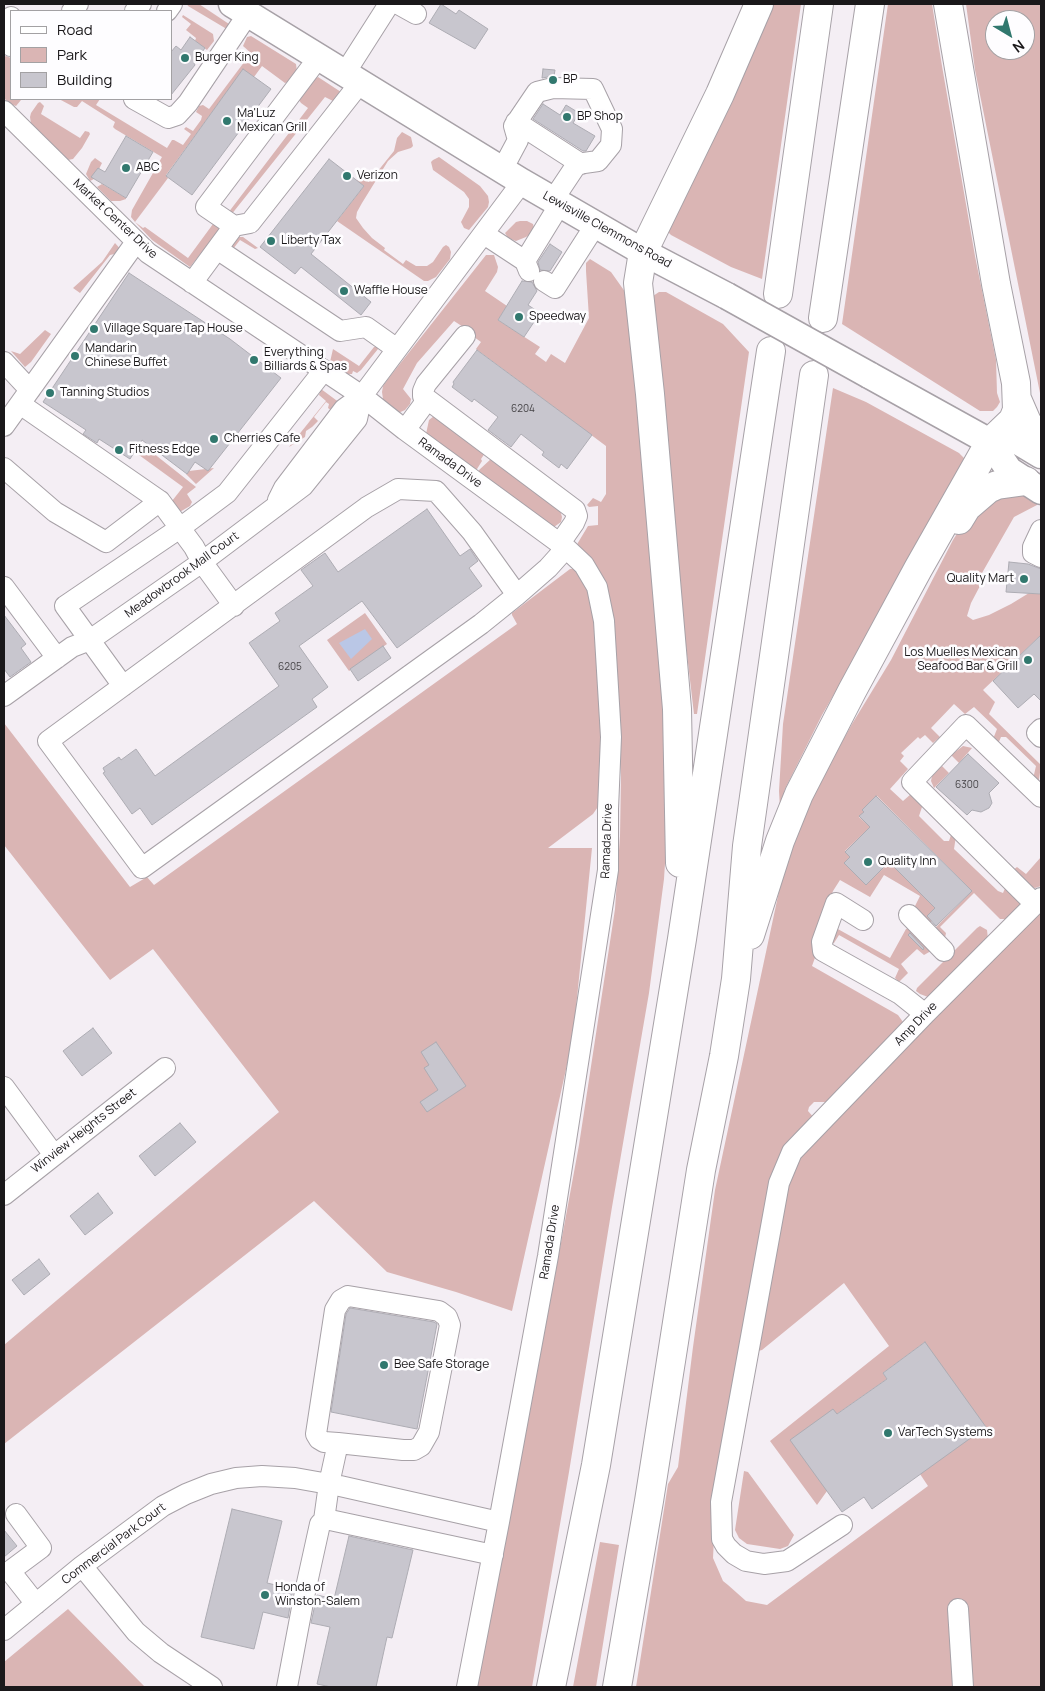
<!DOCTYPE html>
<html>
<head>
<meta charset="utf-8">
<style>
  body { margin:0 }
  #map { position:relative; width:1045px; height:1691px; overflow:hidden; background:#f4eef4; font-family:Manrope,sans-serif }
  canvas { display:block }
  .frame { position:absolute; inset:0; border:5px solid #1a181a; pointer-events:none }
  .legend { position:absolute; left:10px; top:10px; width:162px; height:90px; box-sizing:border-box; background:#fefdff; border:1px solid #a3a1a3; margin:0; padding:6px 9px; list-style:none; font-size:15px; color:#1a181a }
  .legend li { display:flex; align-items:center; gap:10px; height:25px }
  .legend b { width:25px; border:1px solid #a3a1a3 }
  .north { position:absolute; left:985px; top:10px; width:50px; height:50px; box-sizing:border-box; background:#fefdff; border:1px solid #a3a1a3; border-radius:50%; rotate:143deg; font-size:14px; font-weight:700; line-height:20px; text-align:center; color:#1a181a }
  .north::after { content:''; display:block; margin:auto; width:18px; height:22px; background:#31786e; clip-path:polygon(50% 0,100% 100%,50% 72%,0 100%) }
</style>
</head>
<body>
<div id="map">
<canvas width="1045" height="1691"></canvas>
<div class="frame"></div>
<ul class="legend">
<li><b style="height:6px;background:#fff"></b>Road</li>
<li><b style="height:14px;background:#dab5b4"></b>Park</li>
<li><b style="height:14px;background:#c8c6ce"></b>Building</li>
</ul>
<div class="north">N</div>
</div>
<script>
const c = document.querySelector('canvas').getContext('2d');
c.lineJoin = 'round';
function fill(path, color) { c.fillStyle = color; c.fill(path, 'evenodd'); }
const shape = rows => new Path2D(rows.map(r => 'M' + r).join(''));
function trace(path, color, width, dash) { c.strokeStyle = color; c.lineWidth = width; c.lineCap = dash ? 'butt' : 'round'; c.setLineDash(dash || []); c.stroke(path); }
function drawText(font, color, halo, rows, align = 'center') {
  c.font = font + ' Manrope,sans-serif'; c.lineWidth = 5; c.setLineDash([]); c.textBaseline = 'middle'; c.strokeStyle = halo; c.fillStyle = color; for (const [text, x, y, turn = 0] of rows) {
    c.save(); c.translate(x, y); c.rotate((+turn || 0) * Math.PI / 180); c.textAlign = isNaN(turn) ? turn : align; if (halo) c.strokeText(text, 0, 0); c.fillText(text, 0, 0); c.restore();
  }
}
fill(shape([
  [187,4,199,4,229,24,226,29,225,28,188,6],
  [769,4,801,4,762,279,731,267,671,235,667,231],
  [888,4,932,4,942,66,975,256,996,360,997,393,1000,402,997,407,993,411,980,411,842,324],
  [966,4,1041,4,1041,398,975,70],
  [995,20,1025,20,1025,50,995,50],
  [183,15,213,34,214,41,207,50,195,41,196,38,186,30,191,24,182,17],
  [251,36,296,64,297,72,288,82,285,83,262,66,254,77,243,70,166,175,168,178,135,222,143,228,145,227,188,258,213,224,220,229,190,267,152,240,135,222,131,217,132,210,162,157,115,129,113,127,115,122,82,101,77,107,74,107,59,99,100,99,96,105,167,148,172,140,174,140,183,145,191,134,184,129,186,127,193,131,201,120,202,116,196,112,199,106,203,105,209,109,251,53,243,46,247,37],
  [6,56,11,58,11,99,21,100,16,106,10,104,4,98,4,57],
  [318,77,341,92,333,101,325,97,231,215,228,213,308,108,301,103,299,100,313,80],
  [40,102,44,106,41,114,80,138,85,131,89,132,90,134,82,148,73,159,68,160,31,124,30,117,31,113,38,103],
  [402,132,411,137,413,146,411,148,398,152,388,161,362,203,357,212,356,218,363,228,372,238,385,248,384,250,403,264,406,260,416,266,427,266,433,262,443,247,446,245,449,247,451,252,450,259,436,277,428,281,424,281,337,221,364,186,357,181,361,176,369,182,394,151,397,138],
  [439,157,480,186,488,196,489,202,488,207,469,230,464,228,461,222,469,207,469,199,464,192,433,170,431,162,433,160],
  [95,158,102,163,94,179,90,181,86,174,91,162],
  [102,184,126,198,126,199,120,201,111,201,97,187],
  [520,221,527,221,533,224,534,228,533,232,526,237,516,241,508,238,505,233,516,222],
  [239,237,243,237,258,248,255,249,240,240,233,249,230,249,237,238],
  [115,243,123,252,110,255,80,293,73,288,102,262],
  [486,255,494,255,498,267,497,272,485,291,507,306,498,320,540,347,535,354,546,362,551,354,565,363,589,318,586,271,586,263,590,259,611,272,628,296,669,708,668,816,664,879,649,993,612,1207,569,1472,532,1687,477,1687,523,1449,579,1145,615,909,620,836,621,777,617,708,607,597,576,546,588,526,598,525,598,506,589,507,587,505,593,498,601,502,606,494,606,446,476,349,481,342,474,337,474,334,454,321,417,363,403,389,411,399,410,404,405,410,396,414,387,405,383,399,382,392,383,386,388,379],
  [659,292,666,292,723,324,749,352,697,714,694,714,667,484,653,296],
  [45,330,51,334,31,362,25,367,11,351,20,354],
  [377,346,378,349,361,370,357,373,353,371,352,374,346,374,330,362,333,349,359,366,374,347],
  [833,388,866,402,959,453,964,458,964,463,950,493,822,715,785,789,780,808,779,791,783,724],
  [321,389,340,403,332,411,328,408,329,404,326,402,314,417,318,421,312,427,306,431,305,437,289,447,326,401,319,395],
  [434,416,485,453,481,459,482,461,477,469,473,471,426,434,429,420],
  [148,449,196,487,187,494,192,502,190,506,178,513,172,501,183,487,139,455,143,450],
  [492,458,560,510,562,517,561,522,554,527,479,475,479,470],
  [214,468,196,484,186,474,189,471],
  [1014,491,1036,501,1037,505,1014,517,982,573,981,584,971,603,967,616,973,620,989,615,1011,604,1029,593,1041,594,1041,635,983,690,995,702,989,714,1041,765,1039,780,1037,782,1033,779,1036,766,1006,737,1001,737,998,744,993,739,997,729,974,707,965,714,954,704,931,728,940,737,933,743,925,735,920,739,918,737,901,753,904,756,900,761,908,769,890,789,903,801,911,794,923,804,919,816,944,841,949,841,951,835,956,836,954,849,998,891,1003,893,1006,886,1020,903,1019,909,1009,919,1000,919,974,893,940,927,946,933,945,938,933,930,972,891,877,796,862,810,864,812,859,817,870,827,845,851,850,857,844,863,866,885,897,855,895,868,937,910,937,916,928,925,913,910,920,896,884,875,870,897,840,880,833,891,813,945,816,955,812,966,898,1015,903,1022,899,1031,829,1102,814,1102,809,1107,808,1111,815,1119,791,1144,716,1500,713,1558,723,1581,728,1585,746,1601,767,1605,928,1486,920,1474,925,1342,883,1373,887,1379,837,1414,827,1491,817,1505,770,1441,889,1346,844,1283,762,1350,758,1351,782,1200,799,1154,1038,911,1041,912,1041,1687,636,1687,668,1484,678,1467,693,1347,715,1190,784,868,810,803,824,774,852,724,891,660,953,540,968,516,974,508],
  [570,569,577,569,587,583,597,624,604,798,593,814,548,848,592,848,573,1038,512,1311,456,1292,387,1272,314,1201,4,1444,4,1345,279,1112,153,949,110,980,4,845,4,723,130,887,147,877,154,885,517,624,512,615,512,613],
  [365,613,387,644,349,671,327,640],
  [963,746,972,748,959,763,951,755],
  [942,766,949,773,934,788,931,781,932,776],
  [1041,857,1041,886,1035,888,1031,887,1013,870,1017,867,1026,874],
  [980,926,987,930,988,939,928,997,920,994,916,991,917,988,977,928],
  [836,928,890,958,906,929,909,928,931,951,924,955,917,949,901,964,908,973,900,981,898,981,895,978,899,969,839,935,834,943,831,944],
  [744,1471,748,1472,794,1535,788,1546,780,1549,747,1544,739,1538,735,1530],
  [600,1542,619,1545,596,1687,573,1687],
  [68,1609,145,1687,4,1687,4,1662]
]), '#dab5b4');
fill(shape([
  [365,629,372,639,351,659,339,643]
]), '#bac7e6');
const building = shape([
  [441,4,456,14,459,10,488,29,475,49,429,23,441,4],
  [190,37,205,48,194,63,195,65,171,95,171,52,176,46,181,50,190,37],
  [243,69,271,89,192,195,166,176,243,69],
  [543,69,555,70,554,76,542,78,543,69],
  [543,104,560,115,566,105,579,113,573,123,595,136,586,151,583,151,533,119,543,104],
  [126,136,153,152,126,198,91,177,98,168,105,172,126,136],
  [329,159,364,186,311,254,371,302,361,315,301,267,295,274,260,247,329,159],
  [550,244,562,252,550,271,540,270,538,262,550,244],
  [129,273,230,339,281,378,208,471,195,462,187,474,142,440,130,459,99,439,97,443,83,434,86,430,43,402,129,273],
  [522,281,532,282,537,291,528,305,540,313,524,337,498,320,522,281],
  [477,350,592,435,567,469,561,464,559,468,542,455,544,452,521,434,511,447,488,430,498,417,474,399,472,402,452,387,454,384,453,382,477,350],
  [427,509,460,556,470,549,478,561,469,568,482,586,397,648,362,601,299,646,328,687,312,699,317,707,152,825,140,808,132,814,103,773,105,772,103,768,119,757,121,760,136,749,155,776,279,686,249,643,280,621,275,613,313,586,301,570,325,553,338,572,427,509],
  [1009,562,1028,564,1041,569,1041,594,1006,592,1009,562],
  [4,615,26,644,21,648,31,662,10,677,4,669,4,615],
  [1041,635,1041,701,1034,694,1018,708,993,681,1041,635],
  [383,646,391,658,358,681,350,669,383,646],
  [968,754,999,783,989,793,992,803,989,808,981,812,972,810,967,815,936,787,968,754],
  [876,796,972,891,936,926,927,916,935,908,889,862,866,885,844,863,850,857,845,852,870,827,859,816,864,812,862,810,876,796],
  [910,933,924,948,923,950,908,935,910,933],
  [93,1028,112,1053,82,1076,63,1051,93,1028],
  [436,1042,466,1086,427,1112,420,1102,438,1090,424,1068,429,1065,421,1052,436,1042],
  [180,1123,196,1142,155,1176,139,1156,180,1123],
  [98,1193,113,1213,85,1235,70,1216,98,1193],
  [39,1259,50,1274,24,1295,12,1280,39,1259],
  [350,1308,434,1322,437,1324,417,1429,331,1412,346,1314,350,1308],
  [925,1342,986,1427,872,1509,864,1497,842,1512,790,1440,833,1409,837,1414,887,1379,883,1373,925,1342],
  [232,1509,282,1521,267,1583,293,1589,288,1618,263,1612,254,1649,201,1637,232,1509],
  [4,1530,17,1546,4,1557,4,1530],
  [349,1536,413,1550,392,1638,387,1637,376,1687,331,1687,317,1684,330,1627,311,1623,317,1595,334,1599,349,1536]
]);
fill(building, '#c8c6ce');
trace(building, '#adacb3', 1);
const minor = shape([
  [398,4,416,14],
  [72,11,78,4],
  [135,11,141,4],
  [167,11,172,4],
  [4,27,11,17],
  [4,41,11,46],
  [345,73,389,4],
  [134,99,168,118,177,115,188,103,248,14],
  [4,111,148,253,362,396,405,430,566,548,584,565,597,587,604,621,611,737,608,809,608,870,548,1256,499,1522,467,1687],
  [516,122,581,164],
  [502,170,518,140,514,126,537,92,553,88,593,89,612,129,611,145,598,161,577,164,553,200],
  [234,226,206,207,319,57],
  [484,234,525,261,529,271],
  [217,249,340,331,366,327,397,349],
  [525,261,560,204],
  [544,281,555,288,596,224],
  [192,283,234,226,250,223,360,83],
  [465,336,426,384,423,391,423,396,575,510,577,516,574,523,560,543],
  [4,362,30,390],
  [20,404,160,501,194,547,202,562,234,606],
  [4,426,136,242],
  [405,430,427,400],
  [4,468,55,512,106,542,160,501],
  [278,500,284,488,344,409,362,396,522,182],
  [1041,530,1033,547,1033,553,1041,557],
  [4,587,57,658],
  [517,595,472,532,436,491,398,489,367,507,48,741,142,868,481,624,517,595,548,568,566,548],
  [123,686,65,606,180,528,227,493,324,370],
  [4,696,72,647,90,640,202,562,303,486,357,419,362,396],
  [1041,729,1037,733,1041,737],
  [1035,904,912,782,966,725,1041,797],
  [909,915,944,951],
  [863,920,836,903,822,942,823,951,900,994,925,1014],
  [4,1087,54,1155],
  [4,1195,165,1068],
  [16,1514,41,1548,10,1571,36,1604],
  [324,1520,329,1484,338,1443,324,1442,319,1439,316,1434,335,1310,341,1300,348,1296,439,1311,447,1317,450,1325,429,1432,421,1446,414,1450,403,1450,338,1443],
  [842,1525,787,1561,764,1564,746,1561,734,1554,726,1546,722,1539,721,1502,779,1183,792,1152,925,1014,1041,898],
  [82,1566,136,1632,161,1653,212,1687],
  [958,1609,963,1687],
  [4,1630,82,1566,163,1506,186,1494,211,1484,236,1478,262,1476,295,1478,340,1486,499,1522],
  [287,1687,305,1592,320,1524,324,1520,330,1520,493,1555]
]);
const major = shape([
  [232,4,522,182,643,252,727,296],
  [869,375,990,442,1009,470,1041,491],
  [990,442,1016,440,1041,455]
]);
const highway = shape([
  [778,294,819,4],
  [823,318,870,4],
  [1017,399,1027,422,1041,442],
  [959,520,967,507,988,489,997,485,1026,481],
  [680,863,677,709,650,394,638,283,643,252,720,94,759,4],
  [750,935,780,841,799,794,852,691,918,569,990,442,1013,420,1017,410,1016,383,996,284,948,4],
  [551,1687,596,1465,682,939,771,351],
  [617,1687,649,1501,701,1170,724,1056,736,979,747,846,814,375]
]);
trace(minor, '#a7a1a7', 22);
trace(major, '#a7a1a7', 29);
trace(highway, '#a7a1a7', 30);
trace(minor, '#fff', 20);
trace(major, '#fff', 26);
trace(highway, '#fff', 28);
const majorBridge = shape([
  [727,296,869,375]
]);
trace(majorBridge, '#a7a1a7', 29, []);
trace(majorBridge, '#fff', 26);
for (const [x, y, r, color] of [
  [185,58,5,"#31786e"],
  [553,80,5,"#31786e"],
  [567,117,5,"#31786e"],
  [227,121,5,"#31786e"],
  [126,168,5,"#31786e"],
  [347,176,5,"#31786e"],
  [271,241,5,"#31786e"],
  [344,291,5,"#31786e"],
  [519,317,5,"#31786e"],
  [94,329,5,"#31786e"],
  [75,356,5,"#31786e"],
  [254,360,5,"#31786e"],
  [50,393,5,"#31786e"],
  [214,439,5,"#31786e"],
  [119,450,5,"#31786e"],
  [1024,579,5,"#31786e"],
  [1028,660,5,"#31786e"],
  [868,862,5,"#31786e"],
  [384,1365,5,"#31786e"],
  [888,1433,5,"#31786e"],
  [265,1595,5,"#31786e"]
]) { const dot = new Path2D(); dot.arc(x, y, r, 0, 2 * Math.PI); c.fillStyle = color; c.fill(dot); trace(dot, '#fefdff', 2); }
drawText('10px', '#464447', null, [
  ["6204",523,409],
  ["6205",290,667],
  ["6300",967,785]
]);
drawText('12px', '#1a181a', '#fefdff', [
  ["Burger King",195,58],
  ["BP",563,80],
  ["Ma'Luz",237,114],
  ["Mexican Grill",237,128],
  ["BP Shop",577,117],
  ["ABC",136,168],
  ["Verizon",357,176],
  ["Liberty Tax",281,241],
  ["Waffle House",354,291],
  ["Speedway",529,317],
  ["Village Square Tap House",104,329],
  ["Mandarin",85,349],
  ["Chinese Buffet",85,363],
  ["Everything",264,353],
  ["Billiards & Spas",264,367],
  ["Tanning Studios",60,393],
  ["Cherries Cafe",224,439],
  ["Fitness Edge",129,450],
  ["Quality Mart",1014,579,"right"],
  ["Los Muelles Mexican",1018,653,"right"],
  ["Seafood Bar & Grill",1018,667,"right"],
  ["Quality Inn",878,862],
  ["Bee Safe Storage",394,1365],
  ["VarTech Systems",898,1433],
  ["Honda of",275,1588],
  ["Winston-Salem",275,1602]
], 'left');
drawText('12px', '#1a181a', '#fefdff', [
  ["Market Center Drive",115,219,43],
  ["Lewisville Clemmons Road",607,230,29],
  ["Ramada Drive",450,463,36],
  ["Meadowbrook Mall Court",182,575,-36],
  ["Ramada Drive",607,841,-88],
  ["Amp Drive",916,1024,-46],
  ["Winview Heights Street",84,1131,-38],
  ["Ramada Drive",550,1242,-81],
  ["Commercial Park Court",114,1544,-37]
]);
</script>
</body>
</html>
